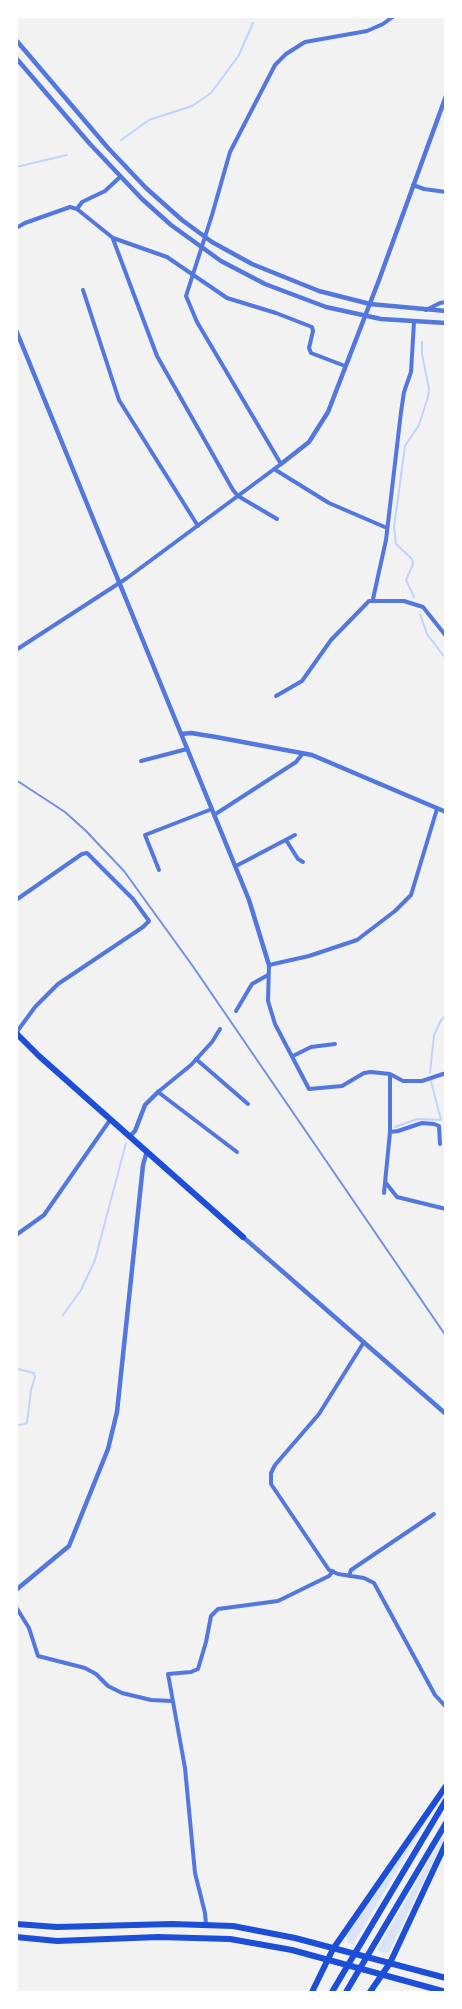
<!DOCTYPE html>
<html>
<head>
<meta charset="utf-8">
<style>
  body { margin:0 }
  #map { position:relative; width:462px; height:2009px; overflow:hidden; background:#f2f2f2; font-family:Mulish,sans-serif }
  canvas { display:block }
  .frame { position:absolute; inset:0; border:18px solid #fff; pointer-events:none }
</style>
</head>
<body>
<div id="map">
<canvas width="462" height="2009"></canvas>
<div class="frame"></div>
</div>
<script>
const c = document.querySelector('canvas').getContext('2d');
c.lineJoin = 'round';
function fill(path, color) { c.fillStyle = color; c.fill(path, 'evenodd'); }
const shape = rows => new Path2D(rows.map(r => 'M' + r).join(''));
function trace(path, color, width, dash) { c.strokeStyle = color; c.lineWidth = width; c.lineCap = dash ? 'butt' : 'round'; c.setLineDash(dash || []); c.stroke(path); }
fill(shape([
  [433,1810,353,1945,347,1942,347,1937,345,1937],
  [445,1833,445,1837,389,1952,383,1953,377,1950]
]), '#dbe4f7');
trace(shape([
  [121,140,149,120,192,106,211,93,239,55,253,23],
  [16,167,67,155],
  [414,597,406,580,413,564,412,559,396,544,394,527,405,446,419,425,428,397,429,389,422,354,422,342],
  [420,614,427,634,446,659],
  [430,1073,434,1035,441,1020,446,1016],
  [395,1127,417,1119,441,1120,431,1081],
  [63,1315,81,1290,95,1260,126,1143],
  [16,1426,27,1423,31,1390,35,1377,34,1373,18,1369]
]), '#bfd3fe', 2);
trace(shape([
  [413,185,424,189,446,192],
  [77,209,82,202,105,191,120,177],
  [16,228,25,223,70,207,77,209,113,238,167,257,227,298,276,313,312,327,313,331,309,348,311,353,345,366],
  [113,239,157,356,233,490,238,496,277,519],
  [83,290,119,400,198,526],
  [426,310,440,303,446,302],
  [274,469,329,503,387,528],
  [373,599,386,540,401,412,404,392,411,372,414,322],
  [16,650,127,578,281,464,197,322,186,296,212,215,230,152,275,65,286,54,305,42,367,31,383,24,394,16],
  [276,696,302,681,331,640,369,601,404,601,423,607,446,636],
  [141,761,187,749],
  [437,809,411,895,395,911,357,940,309,956,269,965,268,1001,275,1024,309,1089,342,1086,364,1073,371,1072,390,1074,403,1081,422,1081,446,1073],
  [214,815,296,762,303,753],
  [286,840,298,859,303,862],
  [236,866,295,835],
  [159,870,145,835,212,809],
  [16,900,82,854,87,853,133,899,149,921,143,927,58,984,35,1007,16,1033],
  [236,1011,252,984,268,975],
  [220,1029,212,1042,191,1065,158,1092,237,1152],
  [293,1056,311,1047,335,1044],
  [196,1059,248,1104],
  [390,1132,398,1131,422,1123,434,1124,439,1126,440,1144],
  [386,1183,397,1197,446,1209],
  [384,1193,390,1132,390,1074],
  [16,1235,44,1215,110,1120],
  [364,1342,319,1414,275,1465,271,1473,271,1484,329,1570,338,1574,364,1578,374,1583,435,1695,446,1707],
  [349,1576,351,1570,434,1514],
  [16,1607,29,1628,38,1656,85,1668,96,1674,108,1686,122,1693,151,1700,172,1701],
  [206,1924,205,1913,195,1873,185,1768,168,1674,191,1672,198,1669,206,1642,211,1616,218,1609,278,1601,329,1576,333,1571]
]), '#5277de', 4);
trace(shape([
  [16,40,108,148,146,188,182,220,212,242,252,264,319,291,370,304,446,311],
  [16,58,90,144,142,199,171,225,221,261,265,284,326,307,381,319,446,323],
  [16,330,249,900,269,965],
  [281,464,309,442,328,412,379,280,446,96],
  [181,734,191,733,216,737,312,755,446,812],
  [130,1136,135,1131,145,1105,158,1092],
  [243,1237,446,1414],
  [16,1590,69,1546,108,1449,117,1412,143,1165,147,1151]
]), '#5277de', 4.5);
trace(shape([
  [16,1033,39,1056,243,1237],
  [16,1924,57,1927,172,1924,233,1926,295,1938,446,1978],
  [16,1937,57,1941,158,1937,230,1939,292,1950,446,1992]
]), '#1d4ed8', 6);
trace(shape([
  [312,1992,333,1949,446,1786],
  [332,1992,446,1800],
  [346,1992,446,1823],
  [370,1992,390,1963,446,1843]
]), '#1d4ed8', 6);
trace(shape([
  [16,780,65,812,86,831,124,871,192,965,446,1336]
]), '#7290e2', 2);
</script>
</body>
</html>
